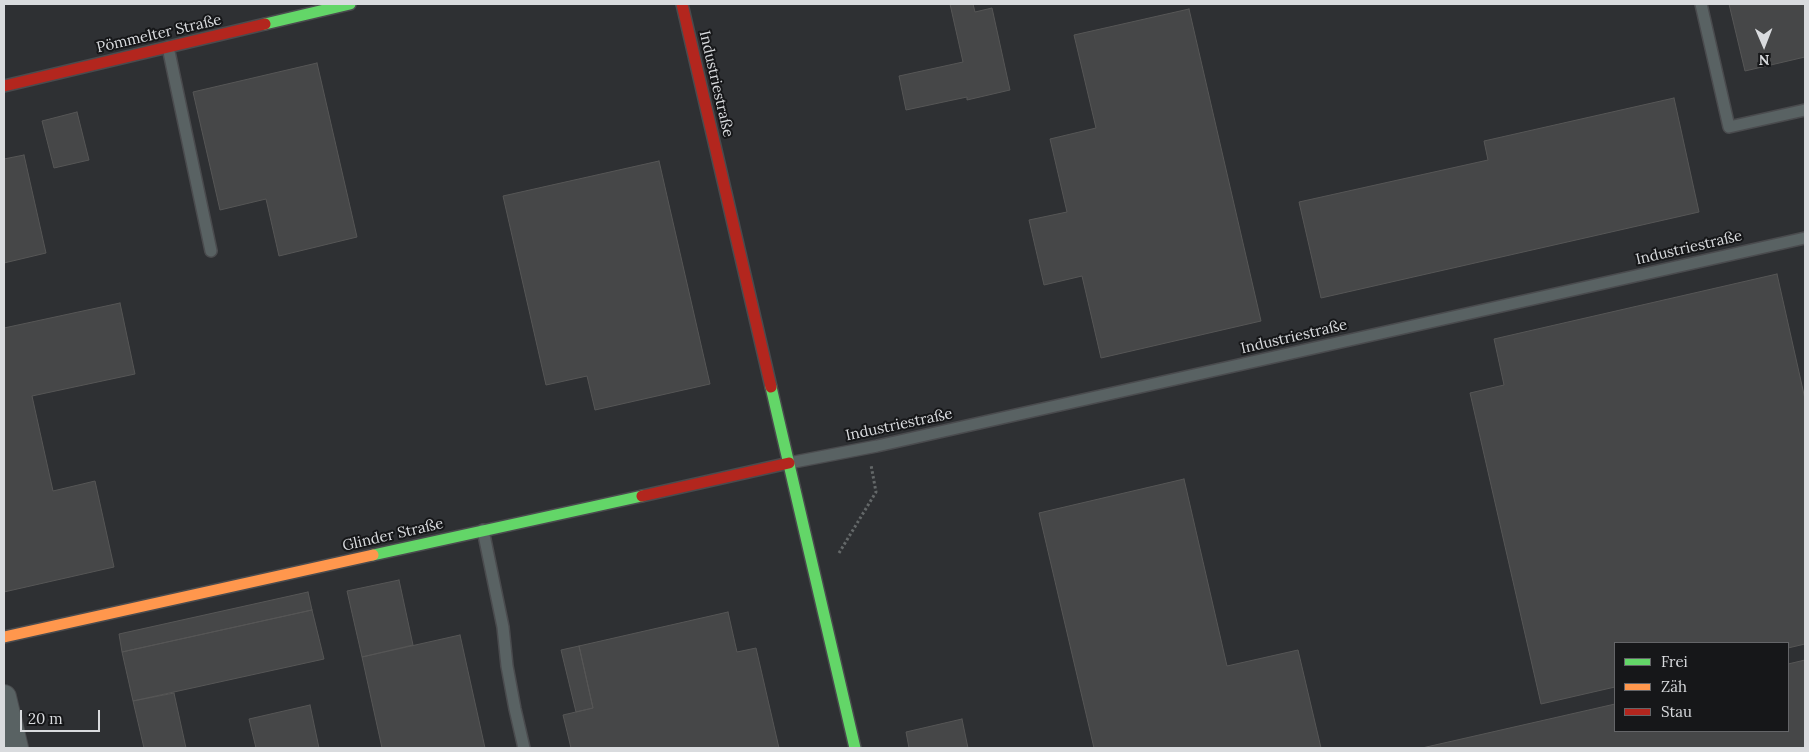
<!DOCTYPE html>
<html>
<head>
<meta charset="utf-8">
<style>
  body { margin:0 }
  #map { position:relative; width:1809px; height:752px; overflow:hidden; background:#2e3033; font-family:Lora,serif }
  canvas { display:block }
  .frame { position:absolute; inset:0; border:5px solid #d9dbde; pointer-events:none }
  .legend { position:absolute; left:1614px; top:642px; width:175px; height:90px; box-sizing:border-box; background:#161719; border:1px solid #646568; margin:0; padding:6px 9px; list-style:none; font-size:15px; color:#d9dbde }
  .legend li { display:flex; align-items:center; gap:10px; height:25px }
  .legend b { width:25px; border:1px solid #646568 }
  .north { position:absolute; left:1739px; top:20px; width:50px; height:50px; -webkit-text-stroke:4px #161719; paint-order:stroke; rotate:179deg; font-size:14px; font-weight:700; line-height:20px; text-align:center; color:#d9dbde }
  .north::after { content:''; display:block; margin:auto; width:18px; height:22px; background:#d9dbde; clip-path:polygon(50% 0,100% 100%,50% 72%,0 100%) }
  .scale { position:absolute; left:20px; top:710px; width:80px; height:22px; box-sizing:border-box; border:2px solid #d9dbde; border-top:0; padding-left:6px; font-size:15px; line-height:18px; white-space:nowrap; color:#d9dbde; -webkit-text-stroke:4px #161719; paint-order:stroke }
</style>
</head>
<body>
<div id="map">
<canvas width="1809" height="752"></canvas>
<div class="frame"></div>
<ul class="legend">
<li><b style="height:6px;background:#63d668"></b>Frei</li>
<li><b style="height:6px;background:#ff974d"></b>Zäh</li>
<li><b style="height:6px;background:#b3261e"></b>Stau</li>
</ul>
<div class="north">N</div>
<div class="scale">20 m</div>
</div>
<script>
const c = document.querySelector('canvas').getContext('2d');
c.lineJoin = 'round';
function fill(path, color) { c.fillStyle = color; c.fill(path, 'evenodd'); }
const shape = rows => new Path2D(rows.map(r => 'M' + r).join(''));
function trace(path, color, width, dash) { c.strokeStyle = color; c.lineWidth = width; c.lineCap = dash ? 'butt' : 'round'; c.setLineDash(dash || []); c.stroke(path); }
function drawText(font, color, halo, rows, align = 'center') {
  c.font = font + ' Lora,serif'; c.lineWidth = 4; c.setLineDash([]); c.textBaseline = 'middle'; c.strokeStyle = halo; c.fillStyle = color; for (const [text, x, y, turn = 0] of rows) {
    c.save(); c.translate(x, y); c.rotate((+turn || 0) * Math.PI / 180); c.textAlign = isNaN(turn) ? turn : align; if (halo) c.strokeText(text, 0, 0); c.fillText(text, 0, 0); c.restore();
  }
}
const building = shape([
  [950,4,973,4,975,12,992,8,1010,90,967,100,967,97,906,110,899,76,963,62,950,4],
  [1729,4,1805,4,1805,57,1745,71,1729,4],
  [1189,9,1261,321,1101,358,1082,276,1044,285,1029,220,1067,212,1050,139,1096,128,1074,35,1189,9],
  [317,63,357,237,279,256,266,199,220,210,193,92,317,63],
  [1674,98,1699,212,1321,298,1299,202,1488,160,1484,141,1674,98],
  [77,112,89,160,54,168,42,121,77,112],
  [24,155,46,253,4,263,4,159,24,155],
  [659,161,710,384,595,410,587,376,546,385,503,196,659,161],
  [1777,274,1805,399,1805,644,1788,648,1788,643,1615,643,1615,687,1541,704,1470,393,1504,385,1494,339,1777,274],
  [120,303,135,374,32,396,53,491,95,481,114,567,4,592,4,328,120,303],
  [1184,479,1227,666,1298,650,1321,748,1094,748,1039,513,1184,479],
  [399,580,413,645,362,657,347,591,399,580],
  [308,592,312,610,122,652,119,634,308,592],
  [312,610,324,659,133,701,122,652,312,610],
  [728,612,737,652,756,648,779,748,571,748,563,715,593,708,579,646,728,612],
  [460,635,485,748,382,748,362,657,460,635],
  [579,646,593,708,576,712,561,650,579,646],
  [1805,660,1805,748,1422,748,1615,704,1615,731,1788,731,1788,664,1805,660],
  [174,693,186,748,144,748,133,701,174,693],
  [310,705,319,748,256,748,249,719,310,705],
  [962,719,968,748,909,748,906,732,962,719]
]);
fill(building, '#464748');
trace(building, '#565656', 1);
const lane = shape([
  [1701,4,1729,127,1805,110],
  [168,47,211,251],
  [789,463,877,446,1805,238],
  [483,530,503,627,507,666,515,709,524,748]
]);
const street = shape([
  [4,697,16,748]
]);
const fast = shape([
  [265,24,350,4],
  [771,387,855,748],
  [373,555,642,496]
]);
const slow = shape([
  [4,637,373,555]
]);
const jam = shape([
  [682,4,771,387],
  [4,86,265,24],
  [642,496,789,463]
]);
trace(lane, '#4a4b4e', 14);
trace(street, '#4a4b4e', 26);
trace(fast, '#4a4b4e', 14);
trace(slow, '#4a4b4e', 14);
trace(jam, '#4a4b4e', 14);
trace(shape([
  [839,553,876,492,871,465]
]), '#646869', 3, [2.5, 2.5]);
trace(lane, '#596263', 11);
trace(street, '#596263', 24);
trace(fast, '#63d668', 11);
trace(slow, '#ff974d', 11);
trace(jam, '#b3261e', 11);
drawText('15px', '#d9dbde', '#161719', [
  ["Pömmelter Straße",159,34,-13],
  ["Industriestraße",716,84,77],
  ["Industriestraße",1689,248,-13],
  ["Industriestraße",1294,337,-13],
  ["Industriestraße",899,425,-12],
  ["Glinder Straße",393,535,-13]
]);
</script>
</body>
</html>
